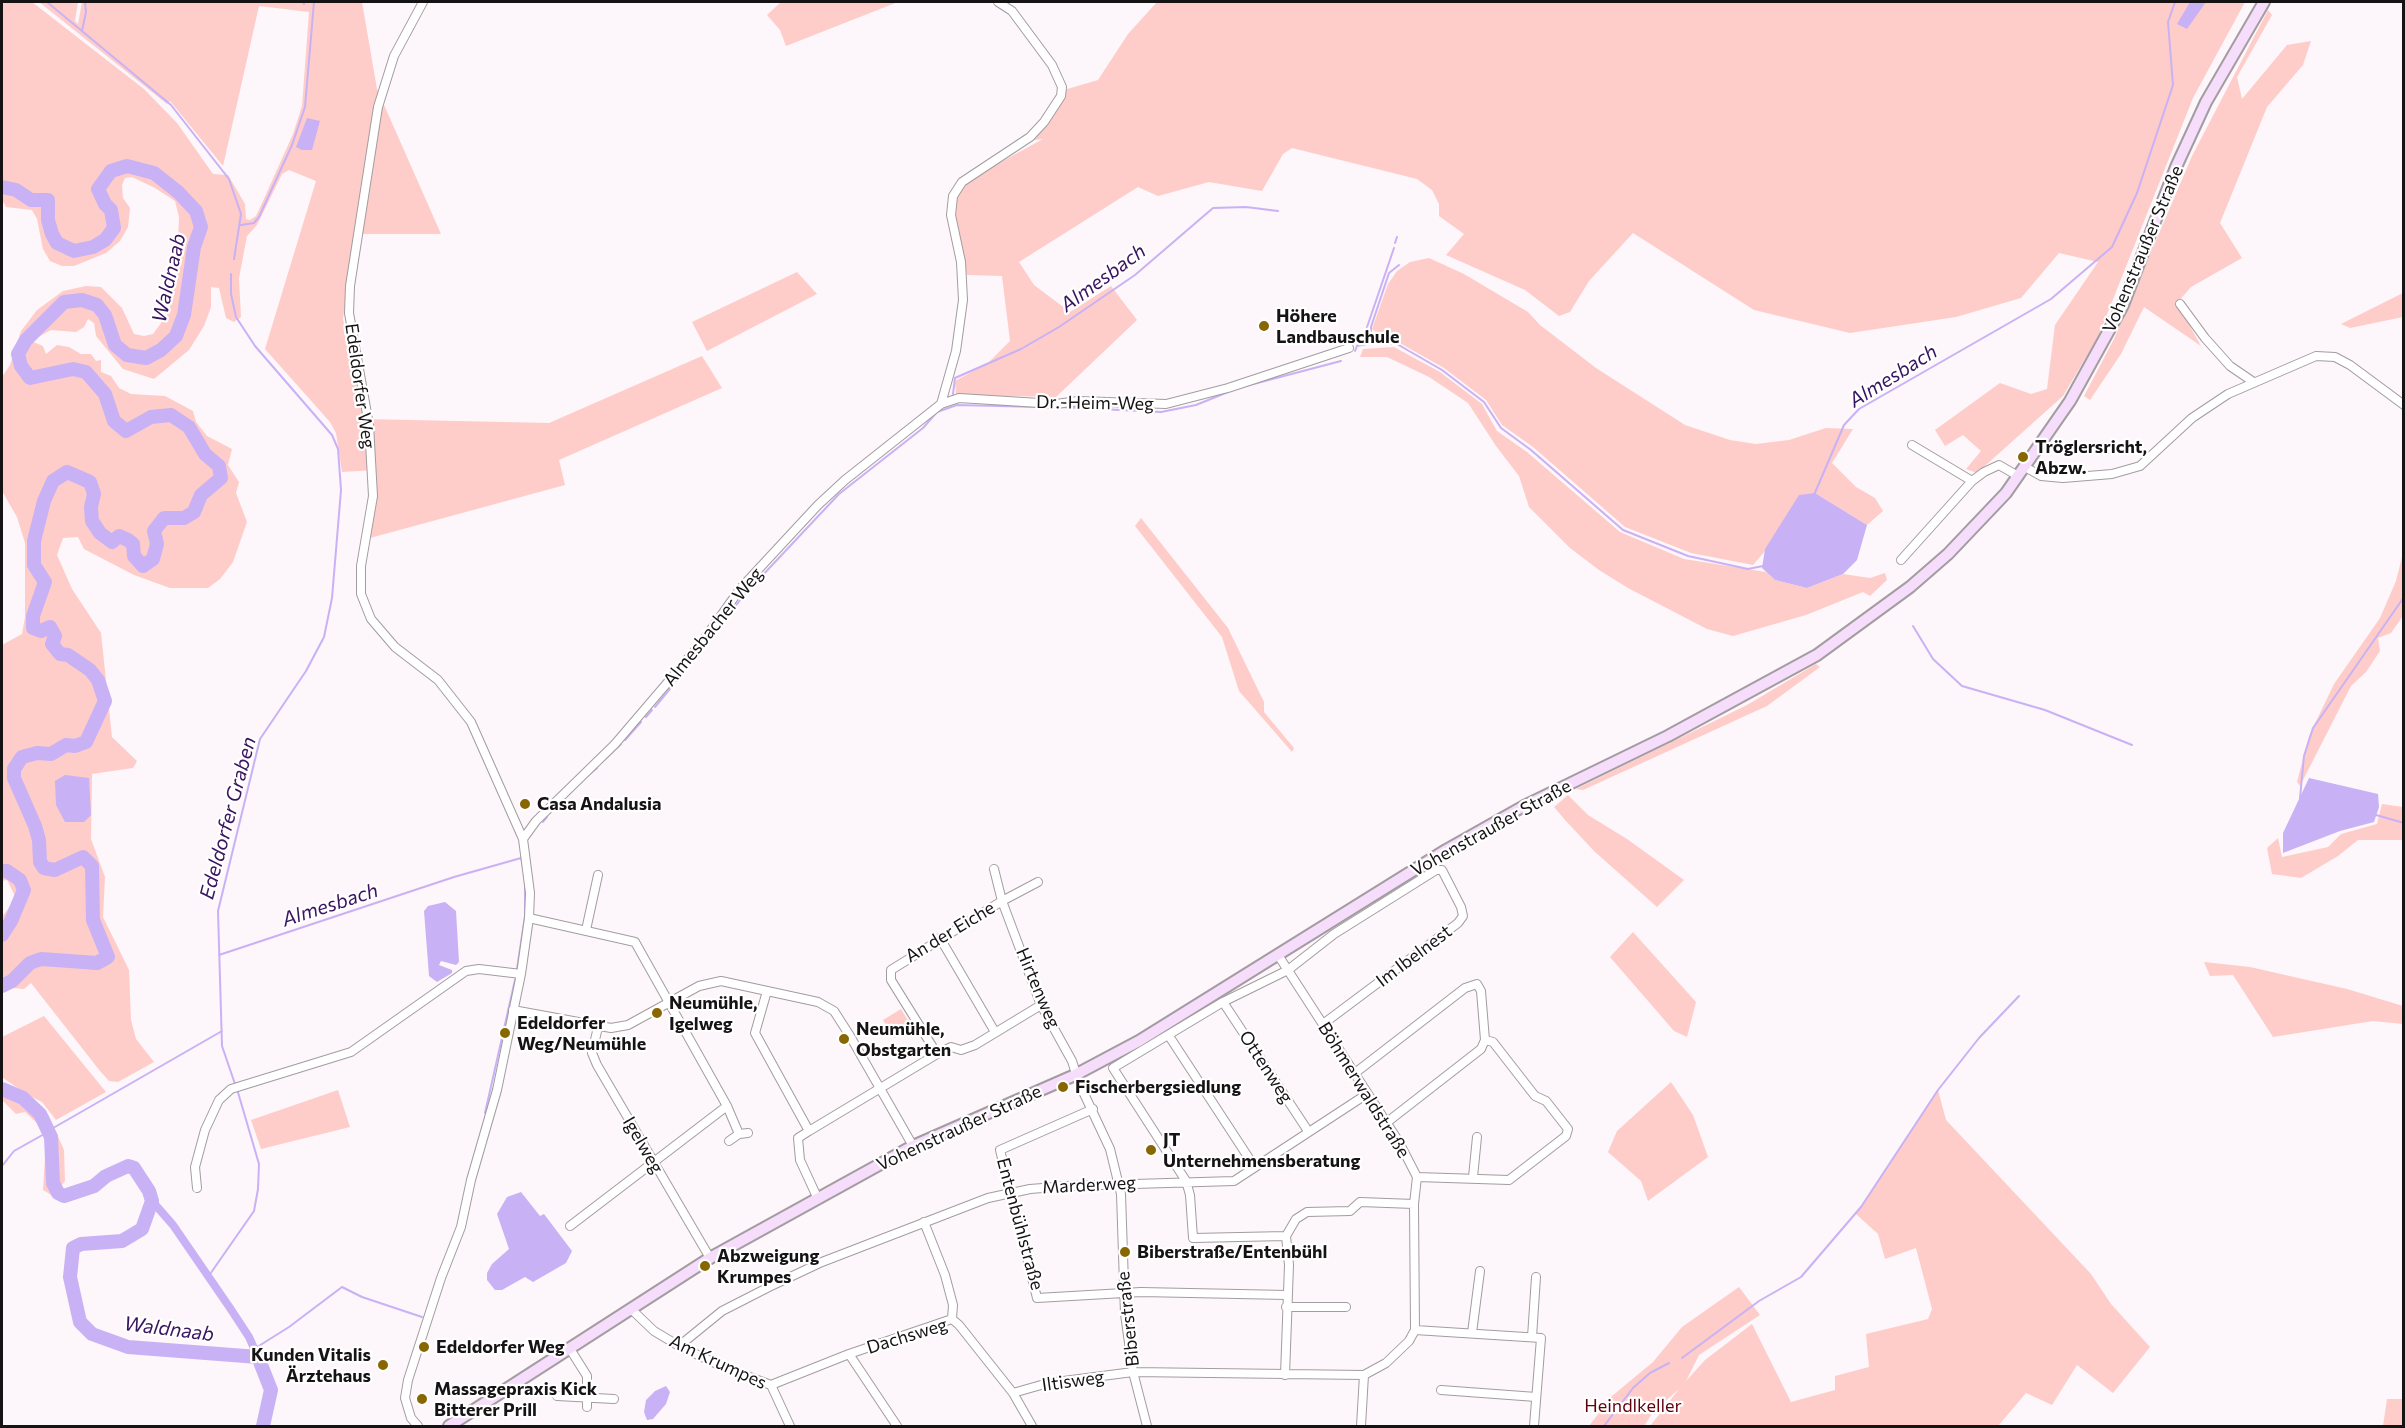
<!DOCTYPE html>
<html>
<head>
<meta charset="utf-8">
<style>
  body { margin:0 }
  #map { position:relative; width:2405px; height:1428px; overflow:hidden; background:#fdf6fa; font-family:Commissioner,sans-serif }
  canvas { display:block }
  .frame { position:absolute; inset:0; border:3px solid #161315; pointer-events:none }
</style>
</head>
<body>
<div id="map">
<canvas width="2405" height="1428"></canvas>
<div class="frame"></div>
</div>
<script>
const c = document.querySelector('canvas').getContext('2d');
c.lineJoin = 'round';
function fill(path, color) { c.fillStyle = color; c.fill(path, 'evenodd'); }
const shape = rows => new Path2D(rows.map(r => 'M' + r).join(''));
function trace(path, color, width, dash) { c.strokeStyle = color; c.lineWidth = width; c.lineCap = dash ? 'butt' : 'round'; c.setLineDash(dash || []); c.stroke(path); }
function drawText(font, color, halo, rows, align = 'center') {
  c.font = font + ' Commissioner,sans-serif'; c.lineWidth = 4.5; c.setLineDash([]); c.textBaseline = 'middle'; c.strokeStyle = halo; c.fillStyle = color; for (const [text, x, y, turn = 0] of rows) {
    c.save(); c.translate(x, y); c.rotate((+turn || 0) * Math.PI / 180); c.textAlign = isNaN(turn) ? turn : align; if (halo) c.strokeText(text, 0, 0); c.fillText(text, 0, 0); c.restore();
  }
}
fill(shape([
  [2,2,32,2,144,89,177,123,213,174,228,175,245,204,246,219,250,220,256,216,263,201,293,134,302,106,309,12,259,6,223,166,170,101,167,104,39,2,78,2,75,21,78,24,82,2,362,2,377,89,441,234,354,234,343,319,364,419,549,423,702,356,722,388,559,460,565,485,370,538,377,496,376,470,342,472,336,433,330,422,265,349,316,181,289,170,282,174,257,225,247,236,239,278,241,317,234,322,226,318,219,288,211,287,211,307,204,326,189,350,154,379,123,369,96,336,94,323,88,319,84,327,76,332,51,330,31,341,43,346,46,354,57,345,69,347,81,354,91,354,96,361,101,360,101,372,111,376,119,388,131,394,165,396,193,411,196,422,207,436,232,449,228,465,239,482,236,493,247,522,233,562,220,579,208,588,170,588,134,575,84,549,78,537,63,538,57,555,72,589,101,633,112,737,137,761,133,768,92,774,91,839,105,877,103,917,129,970,131,1020,136,1039,154,1062,118,1082,109,1081,100,1071,31,983,24,989,13,988,2,993,2,917,16,898,7,880,2,881,2,645,22,634,25,617,25,543,17,517,2,491,2,377,10,365,21,331,37,310,63,291,86,286,101,287,122,308,134,334,144,336,153,334,169,312,177,268,179,217,175,201,155,188,132,177,125,178,122,185,123,198,130,208,128,227,120,241,106,253,74,266,62,266,50,261,43,249,37,219,32,210,6,207,2,200],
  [781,2,898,2,786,46,780,30,767,15],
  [1157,2,2245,2,2193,98,2098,337,2063,396,1977,473,1966,469,1981,451,1963,435,1945,446,1935,430,2000,383,2031,394,2047,389,2055,325,2098,262,2059,253,2021,298,1956,317,1850,333,1754,310,1633,233,1589,281,1570,312,1559,316,1525,290,1446,255,1464,234,1439,216,1439,204,1432,190,1417,179,1292,148,1283,154,1262,191,1209,182,1158,196,1138,187,1019,262,1034,285,1070,312,1111,286,1137,320,1056,397,956,395,955,381,988,363,1010,341,1002,276,967,275,954,208,957,192,968,180,1043,139,1019,142,1047,117,1064,90,1098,80,1128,34],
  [2268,10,2272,15,2237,77,2242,99,2287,45,2311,41,2303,65,2267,107,2220,223,2242,258,2191,287,2177,303,2201,346,2144,307,2121,354,2090,400,2084,396,2114,339,2192,156],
  [1429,258,1464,274,1528,312,1540,325,1596,368,1685,425,1730,440,1756,444,1789,440,1826,428,1853,429,1832,463,1856,487,1875,498,1883,511,1867,525,1815,493,1753,565,1691,553,1625,527,1533,447,1502,425,1486,400,1444,368,1398,342,1382,337,1372,329,1388,284,1397,271,1410,262],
  [797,272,817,294,707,351,692,322],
  [2403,293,2403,317,2350,328,2341,324],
  [1394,347,1440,372,1482,404,1497,431,1527,452,1620,532,1684,559,1766,572,1775,580,1807,588,1843,574,1870,578,1885,573,1887,580,1870,596,1863,592,1806,615,1733,636,1707,629,1628,588,1599,570,1570,548,1529,507,1519,476,1496,446,1468,403,1429,377,1387,357,1360,357,1363,349],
  [1141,518,1228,628,1264,702,1264,712,1294,748,1292,752,1239,691,1222,637,1135,526],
  [2403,553,2403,616,2391,633,2378,638,2380,651,2366,672,2351,686,2300,786,2297,782,2309,736,2334,684,2380,618,2396,581],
  [1816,664,1820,667,1767,706,1583,790,1576,789,1747,705],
  [1568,795,1588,815,1627,839,1684,880,1657,907,1594,851,1566,821,1554,807],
  [2382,804,2403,807,2403,840,2358,840,2338,856,2301,878,2272,874,2267,848,2278,838,2282,857,2328,847,2341,834,2377,824],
  [1633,932,1696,1002,1687,1037,1674,1031,1610,957],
  [2204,962,2250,967,2347,989,2403,1006,2403,1024,2373,1021,2273,1037,2233,975,2210,976],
  [901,1009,912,1027,894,1038,883,1020],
  [44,1016,106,1092,56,1120,42,1102,30,1096,49,1116,64,1150,65,1181,53,1196,43,1190,46,1142,40,1126,25,1112,16,1114,2,1100,2,1083,23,1092,2,1077,2,1037],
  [1671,1082,1693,1115,1708,1157,1648,1201,1641,1181,1608,1152,1617,1131],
  [338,1090,350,1127,261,1149,251,1120],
  [1938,1090,1946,1120,2091,1274,2111,1304,2150,1347,2113,1393,2077,1365,2052,1405,2026,1393,1998,1426,1650,1426,1679,1389,1653,1412,1644,1426,1589,1426,1612,1396,1653,1362,1682,1327,1739,1287,1760,1315,1699,1355,1686,1381,1705,1360,1752,1324,1791,1402,1835,1390,1835,1376,1869,1367,1866,1334,1928,1319,1932,1309,1916,1248,1885,1259,1878,1234,1856,1214],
  [2387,1399,2403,1399,2403,1426,2383,1426]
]), '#fecdc9');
fill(shape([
  [2190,2,2206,2,2187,29,2177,24],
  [307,118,320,121,312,150,302,150,296,147],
  [1815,493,1867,525,1857,560,1843,574,1807,588,1775,580,1762,568,1765,549,1799,495],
  [65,775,89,778,91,815,84,822,65,822,56,805,55,781],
  [2309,778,2378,794,2379,807,2374,822,2340,831,2283,853,2283,833],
  [445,902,456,911,459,962,456,965,441,961,439,965,452,970,452,973,437,982,429,976,424,911,428,906],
  [521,1192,540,1216,544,1214,572,1251,566,1263,533,1282,525,1277,502,1290,495,1290,487,1280,487,1273,492,1264,509,1249,497,1214,507,1197],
  [666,1386,670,1392,666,1404,653,1419,647,1420,644,1412,646,1400,655,1391]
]), '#c9b1f5');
trace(shape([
  [47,2,171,105,229,179,241,214,234,259],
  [303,2,304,4],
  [82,31,86,12,85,2],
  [241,225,254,223,259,217,292,145,305,107,314,2],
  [1395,243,1397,237],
  [231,274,231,294,236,317,255,346,332,435,338,449,341,490,332,598,324,637,306,671,260,739,218,911,222,1046,235,1084],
  [1377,342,1371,335,1371,327,1389,273,1399,265],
  [1357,346,1365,333,1394,248],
  [1355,351,1357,346,1377,342,1397,344,1442,370,1484,402,1501,428,1531,450,1623,530,1688,556,1748,569,1763,566],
  [1242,387,1341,361],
  [953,394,955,378,1021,349,1059,327,1135,275,1213,208,1246,207,1278,211],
  [1060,407,1161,412,1196,405,1228,392],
  [1814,495,1844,425,1859,409,2051,299,2112,247,2137,193,2173,85,2168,22,2175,2],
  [1913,626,1933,659,1962,686,2045,710,2132,745],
  [710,639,744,595,839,494,923,428,937,412,957,405,1039,407],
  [676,681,705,646],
  [655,707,673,685],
  [646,717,652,710],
  [625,740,641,722],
  [602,762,621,744],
  [587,776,597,768],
  [2300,798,2304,756,2313,728,2404,597],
  [553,811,557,805],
  [2376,815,2404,823],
  [543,822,547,817],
  [219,955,454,877,521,858,523,865],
  [517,969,525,916,525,879],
  [485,1113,515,980],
  [48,1131,222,1031],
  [2,1166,14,1151,46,1133],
  [208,1277,254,1211,258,1189,259,1164,237,1089],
  [254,1349,289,1327,342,1287,362,1297,422,1317],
  [1682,1358,1759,1301,1801,1277,1861,1207,1938,1090,1979,1038,2019,996],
  [1604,1426,1633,1388,1650,1373,1669,1363]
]), '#c9b1f5', 2);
trace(shape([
  [152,1201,173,1225,230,1308,249,1337,258,1357]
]), '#c9b1f5', 8);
trace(shape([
  [2,187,16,190,31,200,48,200,48,220,52,234,57,243,74,251,93,247,105,240,114,228,111,210,105,204,98,189,111,171,127,166,154,173,178,192,196,211,201,227,194,247,184,315,176,336,161,350,146,358,127,355,115,345,105,315,97,305,82,300,64,302,26,340,18,354,21,366,30,378,73,369,86,372,105,394,114,421,126,431,151,417,171,415,189,427,205,454,219,466,221,478,201,495,194,512,184,518,164,518,154,531,157,544,153,559,143,566,134,556,133,544,128,540,119,536,112,542,100,533,92,521,91,507,94,494,90,482,67,472,53,481,44,501,34,541,34,565,45,582,33,616,33,628,41,631,50,627,55,636,52,644,60,654,68,655,90,670,98,680,105,701,86,742,75,746,66,745,51,754,37,753,22,757,14,769,14,778,35,826,39,840,40,862,44,868,55,870,83,857,92,866,93,920,108,957,97,963,41,959,30,963,12,981,2,986],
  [2,871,7,871,20,880,24,890,11,921,2,935],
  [2,1089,23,1098,40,1114,51,1137,53,1183,58,1193,64,1196,94,1186,106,1176,128,1166,134,1168,149,1191,152,1201,142,1229,122,1241,81,1244,73,1248,70,1277,80,1322,92,1334,128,1347,258,1357,271,1390,263,1426]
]), '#c9b1f5', 14);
const street = shape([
  [2180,304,2205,338,2230,366,2252,381],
  [941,404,956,351,963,300,961,262,951,215,953,196,962,182,1030,137,1044,122,1061,96,1062,87,1052,65,1012,11,998,2],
  [1912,445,1972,481],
  [2025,467,2041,476,2063,478,2112,474,2140,466,2192,418,2228,394,2316,356,2335,357,2350,365,2404,405],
  [1901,560,1972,481,1984,472,1999,465,2018,476],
  [523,839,536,821,615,744,703,641,740,589,818,505,845,480,941,404,959,398,1056,404,1078,401,1166,404,1228,388,1349,348],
  [994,869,1002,901,1041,1005,1072,1061,1079,1083,1110,1149,1121,1194,1125,1314,1133,1372,1147,1426],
  [529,918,635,942,727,1106,739,1134,729,1141],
  [586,930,598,875],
  [940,938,995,1032],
  [767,991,755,1033,809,1131,937,1054,951,1047,961,1050,975,1045,1041,1005],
  [1223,1002,1308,1131],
  [513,1010,611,1028,628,1025,699,986,721,981,818,1002,834,1011,850,1036,913,1146],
  [598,1027,592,1053,597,1065,710,1258],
  [1169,1036,1254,1166],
  [937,1054,891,980,891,970,1002,901,1038,882],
  [1355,1073,1465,988,1477,984,1481,991,1485,1040,1481,1049,1386,1123],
  [1093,1109,1000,1150,1037,1298,1141,1292,1287,1295],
  [809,1131,798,1138,800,1160,817,1197],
  [739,1134,748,1133],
  [1417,1177,1509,1180,1566,1136,1568,1129,1546,1101,1535,1096,1493,1042,1485,1040],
  [1473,1177,1477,1137],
  [197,1188,195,1167,205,1130,219,1100,231,1089,351,1052,466,971,479,969,521,974],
  [924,1222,945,1275,953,1305,952,1319],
  [570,1226,727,1106],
  [1286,1236,1193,1238,1190,1195,1186,1181,1113,1068,1223,1002,1288,970,1334,934,1436,870,1442,870,1461,907,1463,916,1458,923,1323,1024],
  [1286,1307,1346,1307],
  [631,1309,654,1331,679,1346,723,1367,771,1385,790,1426],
  [1415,1330,1541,1338,1534,1426],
  [1472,1333,1480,1271],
  [1532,1337,1536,1277],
  [679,1346,722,1311,769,1287,822,1262,988,1198,1030,1189,1068,1186,1234,1181,1367,1094],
  [570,1349,587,1376,587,1407],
  [849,1354,897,1426],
  [1285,1375,1289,1265,1286,1236,1296,1219,1307,1212,1350,1211,1360,1202,1414,1204],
  [771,1385,849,1354,952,1319,959,1325,1013,1393,1032,1426],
  [1441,1390,1536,1397],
  [1013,1393,1048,1383,1133,1372,1364,1375,1386,1363,1409,1341,1415,1330,1414,1204,1417,1177,1399,1142,1278,955],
  [557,1396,614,1399],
  [418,1426,411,1418,405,1398,408,1380,441,1278,461,1227,471,1180,497,1090,521,974,529,918,530,893,523,839,471,722,438,680,395,647,371,619,361,594,361,566,373,496,369,425,349,313,350,286,378,107,394,56,423,2],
  [1361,1426,1364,1375]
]);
const secondary = shape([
  [449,1426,710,1258,913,1146,1075,1075,1139,1041,1446,850,1524,806,1668,736,1817,655,1910,587,1948,554,2006,493,2070,401,2123,305,2176,167,2206,102,2264,2]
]);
trace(street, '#a39ca0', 10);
trace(secondary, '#a39ca0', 14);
trace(street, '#fff', 8);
trace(secondary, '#f6ddfb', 10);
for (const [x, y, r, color] of [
  [1264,326,6,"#886602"],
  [2023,457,6,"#886602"],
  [525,804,6,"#886602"],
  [657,1013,6,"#886602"],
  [505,1033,6,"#886602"],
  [844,1039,6,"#886602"],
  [1063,1087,6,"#886602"],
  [1151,1150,6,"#886602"],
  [1125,1252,6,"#886602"],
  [705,1266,6,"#886602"],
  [424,1347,6,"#886602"],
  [383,1365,6,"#886602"],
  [422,1399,6,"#886602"]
]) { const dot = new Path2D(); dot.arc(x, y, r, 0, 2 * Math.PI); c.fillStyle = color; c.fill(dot); trace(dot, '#fff', 2); }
drawText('18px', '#161315', '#fff', [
  ["Vohenstraußer Straße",2143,249,-67],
  ["Edeldorfer Weg",360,386,82],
  ["Dr.-Heim-Weg",1095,403,1],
  ["Almesbacher Weg",713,627,-51],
  ["Vohenstraußer Straße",1491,828,-29],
  ["An der Eiche",950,932,-31],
  ["Im Ibelnest",1414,956,-37],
  ["Hirtenweg",1038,988,67],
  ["Ottenweg",1266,1067,57],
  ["Böhmerwaldstraße",1364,1090,58],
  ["Vohenstraußer Straße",959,1128,-25],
  ["Igelweg",643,1145,60],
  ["Marderweg",1089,1185,-3],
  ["Entenbühlstraße",1020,1224,75],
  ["Biberstraße",1128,1319,-96],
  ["Dachsweg",907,1336,-17],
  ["Am Krumpes",718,1362,25],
  ["Iltisweg",1073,1381,-8]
]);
drawText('bold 18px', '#161315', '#fff', [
  ["Höhere",1276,316],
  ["Landbauschule",1276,337],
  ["Tröglersricht,",2035,447],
  ["Abzw.",2035,468],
  ["Casa Andalusia",537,804],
  ["Neumühle,",669,1003],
  ["Igelweg",669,1024],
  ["Edeldorfer",517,1023],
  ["Weg/Neumühle",517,1044],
  ["Neumühle,",856,1029],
  ["Obstgarten",856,1050],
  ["Fischerbergsiedlung",1075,1087],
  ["JT",1163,1140],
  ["Unternehmensberatung",1163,1161],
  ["Biberstraße/Entenbühl",1137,1252],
  ["Abzweigung",717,1256],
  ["Krumpes",717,1277],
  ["Edeldorfer Weg",436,1347],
  ["Kunden Vitalis",371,1355,"right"],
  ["Ärztehaus",371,1376,"right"],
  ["Massagepraxis Kick",434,1389],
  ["Bitterer Prill",434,1410]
], 'left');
drawText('18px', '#63000e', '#fff', [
  ["Heindlkeller",1633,1406]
]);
drawText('italic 20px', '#381360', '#fff', [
  ["Waldnaab",169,278,-77],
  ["Almesbach",1103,278,-36],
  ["Almesbach",1893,376,-32],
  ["Edeldorfer Graben",228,818,-75],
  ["Almesbach",330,905,-18],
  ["Waldnaab",169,1329,7]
]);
</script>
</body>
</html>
